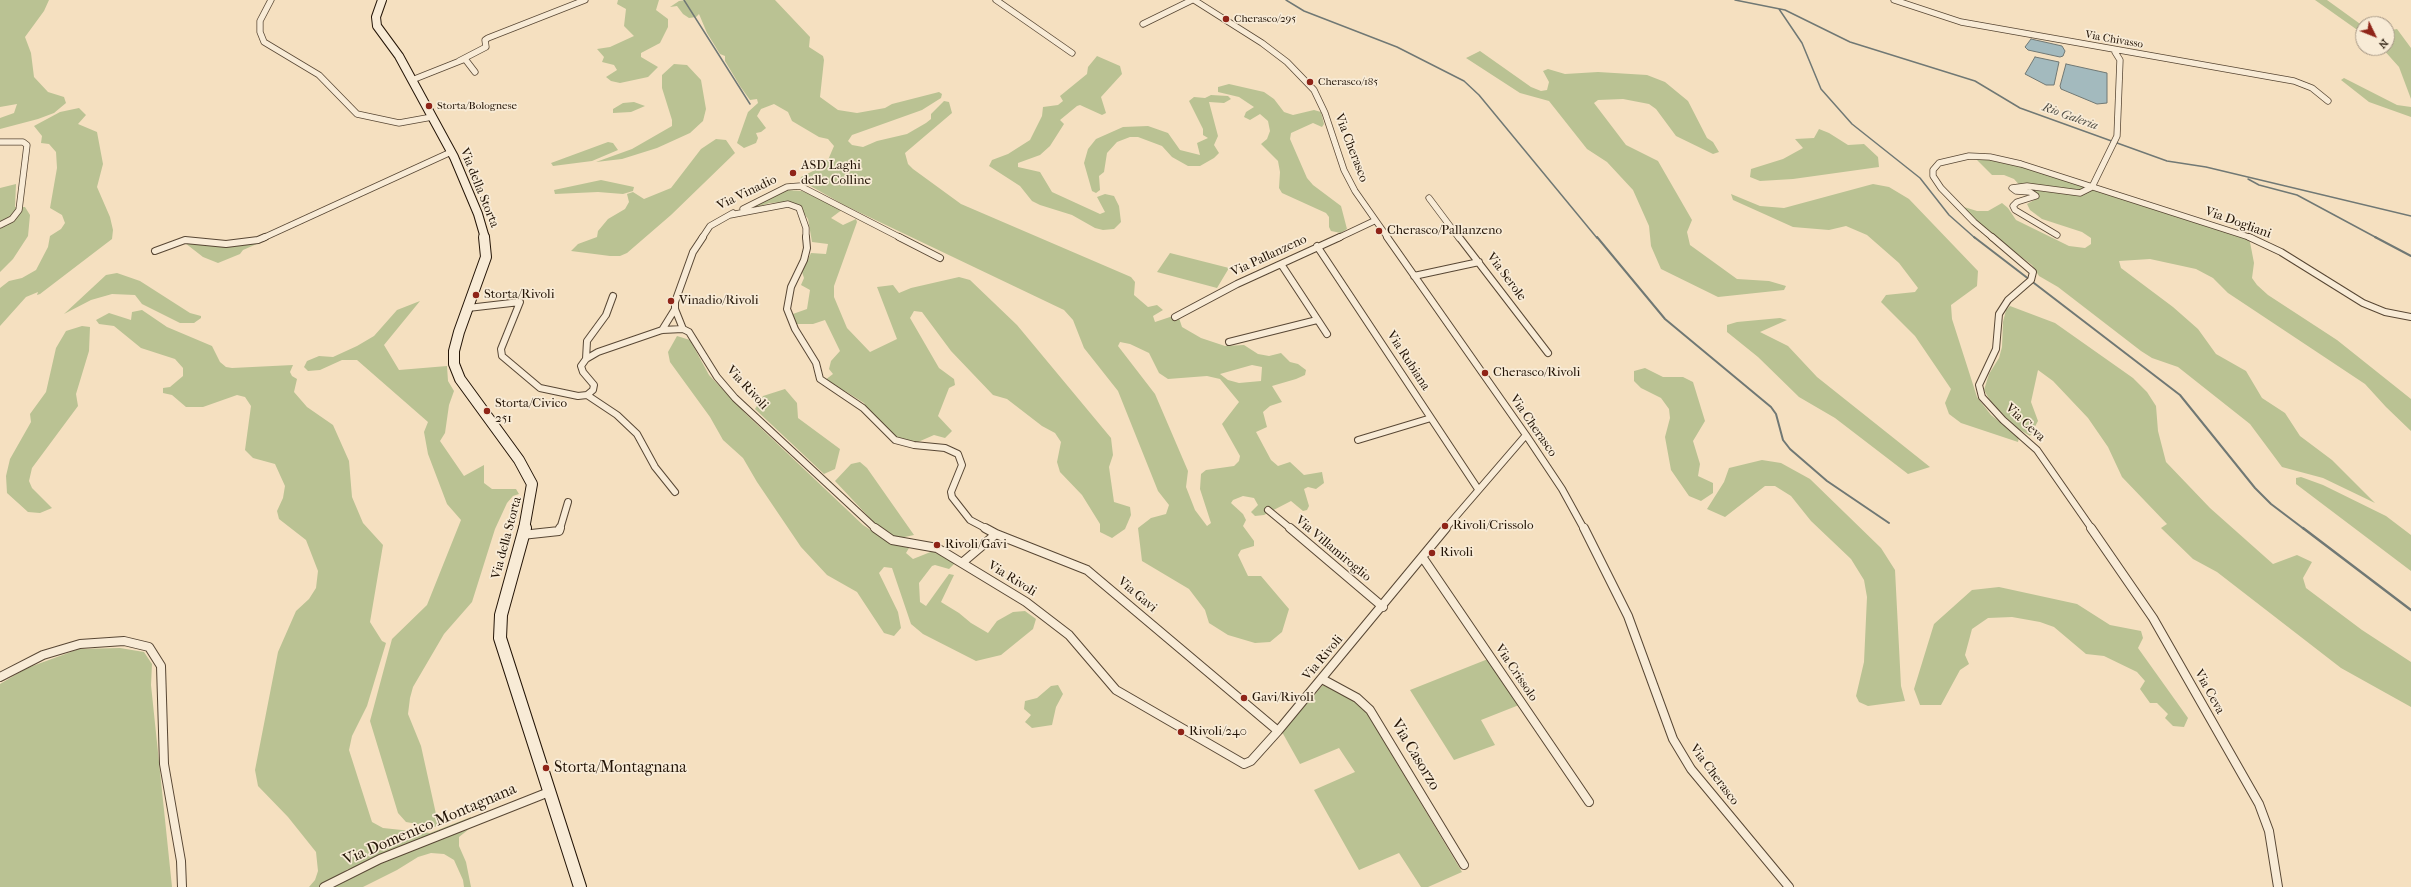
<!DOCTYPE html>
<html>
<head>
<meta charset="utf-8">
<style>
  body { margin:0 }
  #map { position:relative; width:2411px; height:887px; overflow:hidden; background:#f5e0c0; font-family:"IM FELL French Canon",serif }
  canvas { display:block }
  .north { position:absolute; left:2355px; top:16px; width:40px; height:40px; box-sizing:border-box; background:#f8ebd6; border:1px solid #a39583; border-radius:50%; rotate:133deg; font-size:11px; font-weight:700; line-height:16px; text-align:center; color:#231406 }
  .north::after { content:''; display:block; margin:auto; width:14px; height:18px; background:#8f2418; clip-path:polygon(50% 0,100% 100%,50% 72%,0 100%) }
</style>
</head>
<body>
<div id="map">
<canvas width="2411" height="887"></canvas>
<div class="north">N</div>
</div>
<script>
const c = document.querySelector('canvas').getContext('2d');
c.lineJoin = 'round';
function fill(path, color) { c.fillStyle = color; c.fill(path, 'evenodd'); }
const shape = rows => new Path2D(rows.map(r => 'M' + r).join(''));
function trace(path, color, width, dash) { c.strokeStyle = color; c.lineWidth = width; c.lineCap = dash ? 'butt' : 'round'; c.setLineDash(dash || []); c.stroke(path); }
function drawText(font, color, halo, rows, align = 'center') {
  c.font = font + ' "IM FELL French Canon",serif'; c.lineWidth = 3.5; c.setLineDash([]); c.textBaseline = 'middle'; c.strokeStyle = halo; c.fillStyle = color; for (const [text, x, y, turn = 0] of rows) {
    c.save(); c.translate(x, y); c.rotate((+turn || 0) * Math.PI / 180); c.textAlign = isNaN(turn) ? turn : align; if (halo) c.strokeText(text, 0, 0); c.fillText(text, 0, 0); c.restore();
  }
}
fill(shape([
  [0,0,49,0,44,11,25,37,31,53,34,77,48,92,64,97,66,103,54,113,38,119,0,129,0,118,14,113,17,104,0,107],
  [618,0,659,0,656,10,668,19,668,27,660,43,641,53,641,57,658,67,648,77,620,83,611,81,606,77,617,70,614,65,602,62,604,57,597,49,610,47,634,36,624,26,626,9,617,4],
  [686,0,775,0,810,37,809,47,823,56,824,60,820,97,838,110,857,113,885,108,892,104,939,92,942,94,941,98,922,110,852,135,848,141,852,145,863,147,877,141,907,134,926,123,931,119,931,114,944,101,949,102,952,113,905,153,908,164,913,169,961,204,1131,277,1135,282,1134,295,1148,307,1157,305,1163,310,1153,316,1155,322,1170,317,1179,318,1182,327,1201,338,1225,346,1244,345,1258,354,1269,356,1281,353,1290,362,1298,364,1306,370,1305,375,1296,379,1272,386,1282,402,1270,406,1263,412,1267,427,1256,432,1271,460,1278,466,1290,462,1304,475,1322,472,1324,483,1316,489,1308,487,1304,489,1309,506,1307,510,1303,511,1291,501,1264,515,1255,516,1251,512,1258,505,1254,498,1243,496,1233,500,1231,503,1243,514,1246,520,1243,526,1254,541,1254,546,1241,550,1238,555,1248,576,1261,576,1289,609,1282,632,1270,642,1255,643,1228,635,1209,623,1205,610,1189,589,1142,561,1138,528,1151,518,1166,514,1169,505,1158,491,1118,391,1084,348,1073,320,1064,310,844,205,800,180,801,177,821,167,820,165,824,160,828,160,834,146,828,139,819,137,792,121,788,112,774,104,761,109,757,116,766,128,761,132,756,133,758,138,756,143,744,148,737,143,748,112,758,103,757,99,750,100,740,86,725,61,725,56,720,54,707,33,699,14,696,17,689,18,683,14,677,6,670,7,679,1],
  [1120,342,1130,344,1149,353,1159,373,1168,379,1207,376,1220,379,1239,402,1222,424,1240,456,1239,461,1234,466,1206,470,1201,474,1200,489,1211,523,1207,526,1195,510,1186,487,1188,471,1155,394,1118,346],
  [1252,365,1262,367,1261,381,1239,383,1228,380,1220,374],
  [2315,0,2327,0,2363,26,2363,34],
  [2397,29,2411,48,2411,99,2399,67,2382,48,2387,48,2387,31],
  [1480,51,1531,87,1541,91,1547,90,1549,82,1543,71,1548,69,1565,74,1598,72,1647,75,1665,82,1688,101,1707,138,1713,142,1719,152,1713,154,1676,136,1656,109,1649,104,1623,99,1598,100,1594,103,1626,145,1658,161,1692,220,1687,232,1690,245,1737,279,1769,281,1786,286,1784,290,1718,297,1661,269,1651,246,1649,226,1633,190,1607,162,1587,149,1549,101,1520,93,1466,58],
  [1097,56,1120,66,1122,74,1101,97,1106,113,1102,115,1080,105,1077,106,1060,120,1064,124,1050,146,1040,155,1018,163,1018,167,1040,172,1052,192,1100,214,1105,212,1097,197,1105,194,1114,196,1119,206,1121,222,1114,229,1103,230,1095,228,1072,215,1040,205,1032,201,1020,186,989,166,992,160,1008,154,1030,140,1042,116,1043,107,1058,105,1063,101,1060,96,1087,74,1088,67],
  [674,64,687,65,701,80,706,109,703,121,690,133,657,148,622,159,596,162,632,149,672,126,672,120,662,88,662,75],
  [2344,78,2397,105,2411,107,2411,117,2369,102,2341,80],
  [1229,84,1264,92,1274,99,1284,112,1293,115,1314,110,1321,112,1324,124,1322,127,1313,123,1291,133,1290,139,1307,178,1313,185,1341,206,1347,229,1341,233,1331,231,1329,227,1329,217,1326,213,1282,193,1279,188,1280,172,1278,161,1261,144,1267,139,1270,131,1268,121,1260,114,1250,120,1244,117,1246,112,1254,107,1239,97,1218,92,1218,87],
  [1211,95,1228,96,1231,99,1224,103,1209,102,1218,136,1214,145,1219,153,1214,158,1200,166,1188,166,1172,157,1162,146,1138,137,1130,137,1117,142,1107,153,1104,172,1099,176,1100,190,1096,193,1092,191,1084,163,1088,149,1096,139,1123,127,1148,126,1168,133,1180,150,1200,155,1197,143,1208,138,1203,135,1203,129,1189,101,1194,97,1205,98],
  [634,102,645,106,631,112,613,113,613,109,623,103],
  [79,108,86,115,78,124,97,132,103,164,97,187,110,217,113,230,112,239,40,294,37,295,38,292,26,297,0,326,0,288,9,281,22,278,36,270,48,247,50,236,61,229,65,223,62,215,50,208,57,168,56,152,49,144,41,143,42,136,34,126,60,112],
  [1819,129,1829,133,1848,145,1864,144,1878,157,1879,167,1793,179,1760,181,1750,177,1751,169,1783,159,1803,148,1795,139,1814,138],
  [716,139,726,140,735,153,671,215,627,253,620,256,610,256,571,251,578,244,597,237,598,231,608,219,625,209,629,202,627,194,633,192,644,199,671,188,701,149],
  [608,142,613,143,618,150,592,161,553,166,551,163],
  [1975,158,2003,161,2244,238,2250,242,2254,263,2252,278,2257,285,2268,295,2337,340,2411,399,2411,431,2386,407,2365,384,2228,293,2213,278,2196,269,2150,259,2119,261,2121,268,2173,307,2198,329,2216,354,2246,371,2262,398,2285,413,2300,436,2332,460,2375,503,2323,478,2282,467,2250,424,2178,367,2152,358,2141,351,2058,287,2039,276,2032,265,1977,223,1964,207,1977,211,1988,211,2002,203,2008,208,2016,220,2069,246,2085,248,2091,244,2091,238,2082,232,2042,219,2030,210,2027,204,2038,198,2023,189,2014,179,2004,175,1992,175],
  [601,180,634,187,633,191,623,194,598,192,555,194,554,190],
  [16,184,15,207,25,207,30,215,28,236,13,259,0,272,0,188],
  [1873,184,1889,187,1909,199,1978,271,1977,286,1951,305,1952,319,1977,397,1991,415,2019,437,2018,442,1961,423,1949,414,1945,403,1951,389,1915,336,1881,302,1886,295,1915,292,1918,288,1899,263,1867,235,1846,226,1829,230,1793,227,1733,200,1731,194,1760,206,1784,208],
  [787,190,802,191,843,209,831,218,843,225,856,219,857,222,834,286,834,297,847,328,870,352,897,339,877,287,893,285,899,293,911,288,959,277,970,280,1017,325,1111,438,1113,455,1109,467,1114,502,1130,507,1131,515,1125,529,1112,538,1100,532,1100,524,1082,495,1060,472,1057,462,1061,442,1055,433,1042,426,1007,399,993,395,951,351,922,312,914,311,910,318,939,368,954,379,955,385,949,388,938,416,952,431,945,438,934,435,918,442,899,440,867,409,864,403,845,391,832,387,825,380,833,374,829,369,831,361,840,351,825,320,813,324,796,324,790,315,807,309,810,290,801,285,804,278,802,272,811,253,826,254,828,244,812,242,808,219,800,208,786,202,770,203,749,209],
  [185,243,259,243,243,250,240,254,218,263,203,257],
  [1170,253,1229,268,1217,288,1157,272],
  [117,273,140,281,190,313,201,316,201,318,194,323,180,323,142,304,135,295,112,294,91,300,64,314,106,275],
  [420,301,384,345,399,370,447,366,448,381,454,391,449,405,445,433,440,441,464,476,484,465,484,483,492,489,516,489,519,494,513,496,507,503,495,529,472,602,444,634,413,687,410,698,408,714,421,746,436,814,441,822,435,827,406,822,398,813,370,721,392,639,427,605,461,520,447,504,428,454,424,432,428,422,357,360,342,360,320,370,308,371,304,367,307,361,319,356,333,357,357,346,374,336,397,310],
  [2010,306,2055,323,2133,378,2147,392,2156,406,2158,431,2166,462,2210,508,2273,564,2297,555,2312,562,2303,578,2306,588,2362,630,2411,662,2411,707,2341,668,2217,572,2193,559,2161,528,2167,524,2122,477,2108,447,2088,418,2053,381,2038,370,2031,402,2038,421,2030,436,2017,428,1992,404,1984,390,1989,374,1999,358,2002,347,2003,322,2006,310],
  [142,310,167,327,212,346,220,362,226,367,232,368,293,365,290,372,292,376,297,379,294,392,307,407,333,425,349,461,352,497,363,523,383,545,370,622,382,641,386,643,367,706,352,736,349,750,372,822,383,828,430,833,471,817,471,821,357,868,348,869,321,887,309,887,315,880,318,871,316,852,288,817,258,786,255,770,278,652,296,611,309,599,316,588,318,571,306,540,279,519,277,511,283,498,285,486,275,464,253,458,245,450,251,406,245,397,237,395,203,407,186,407,172,395,163,393,163,388,170,387,183,376,183,368,175,359,141,348,114,326,99,324,96,320,109,313,131,320,132,312],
  [1780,318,1787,320,1760,332,1788,346,1817,377,1930,467,1908,474,1835,418,1799,397,1758,357,1727,332,1727,325,1737,322],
  [82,326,90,327,89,351,76,394,78,406,32,468,29,481,32,488,52,508,40,513,28,512,7,493,6,476,10,459,31,422,30,414,46,392,56,348,66,331],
  [677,336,690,340,709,375,747,415,863,525,892,544,909,548,906,553,913,559,933,551,956,562,949,569,935,565,932,566,919,583,920,602,926,606,949,574,954,575,941,602,959,613,971,623,988,633,997,621,1013,612,1025,611,1036,619,1033,629,1001,655,976,661,923,634,911,624,892,568,884,567,879,573,898,612,901,628,894,636,884,633,857,592,827,575,801,547,757,482,743,458,723,440,710,417,670,362,668,352],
  [1645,368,1663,377,1683,377,1693,382,1705,421,1693,441,1700,464,1698,476,1713,483,1713,493,1701,501,1689,496,1671,470,1665,437,1670,418,1669,409,1661,398,1641,388,1634,381,1634,371],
  [785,389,797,403,798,418,840,449,835,469,824,474,755,409,763,396],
  [1762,460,1781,463,1810,479,1881,548,1895,570,1901,686,1905,701,1868,706,1859,702,1856,696,1864,662,1867,597,1864,580,1851,559,1811,521,1791,496,1775,486,1765,486,1725,517,1707,509,1724,482,1729,468],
  [860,462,867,468,914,535,900,538,891,536,879,528,835,481,851,464],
  [2301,477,2323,485,2386,516,2411,535,2411,571,2296,484,2296,478],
  [1999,587,2077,604,2110,625,2141,631,2143,638,2138,648,2188,718,2184,727,2173,726,2165,718,2168,714,2157,703,2150,703,2140,689,2145,681,2137,672,2104,656,2086,654,2054,627,2040,622,2012,617,1988,618,1972,629,1965,655,1969,664,1960,670,1941,705,1920,705,1914,689,1934,624,1972,590],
  [120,648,144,652,152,664,151,685,172,887,0,887,0,684,27,668,79,649],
  [1488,659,1519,705,1481,720,1495,745,1454,760,1410,690],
  [1058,685,1063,694,1056,707,1052,725,1032,728,1025,722,1031,715,1024,709,1025,701,1037,698,1051,686],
  [1323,685,1362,705,1462,872,1428,887,1421,887,1399,853,1359,870,1314,790,1355,772,1339,748,1300,764,1282,732],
  [469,829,459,837,459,846,466,862,471,887,464,887,463,880,454,860,444,854,431,853,418,857,397,870,363,887,334,887,397,855]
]), '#bac293');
const water = shape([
  [2031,39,2062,46,2065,51,2063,56,2060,57,2028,50,2025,47,2031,39],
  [2035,57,2059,62,2054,85,2046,85,2025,74,2035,57],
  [2066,64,2107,73,2107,103,2097,104,2061,89,2060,86,2066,64]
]);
fill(water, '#a3babe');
trace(water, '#707874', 1);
trace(shape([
  [684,0,750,104],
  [1286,0,1304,11,1397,47,1464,81,1479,95,1597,238],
  [1735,0,1785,10,1850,42,1975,81,2020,108,2167,161,2206,167,2411,216],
  [1779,9,1802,43,1821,89,1852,124,1920,178,1949,215,1975,238],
  [2248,179,2259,185,2297,195,2377,238]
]), '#707874', 1.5);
trace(shape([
  [1597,237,1665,319,1771,407,1776,414,1783,440,1790,449,1827,481,1889,523],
  [1974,237,2180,395,2255,488,2271,504,2304,529],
  [2375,237,2411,256]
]), '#707874', 2);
trace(shape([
  [2303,528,2411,610]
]), '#707874', 2.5);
const minorFar2 = shape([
  [271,0,260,21,260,32,264,42,319,75,357,114,399,123,432,117],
  [996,0,1072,53],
  [1194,0,1262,43,1287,62,1314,90,1325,113,1344,170,1355,191,1388,238],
  [1894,0,1961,22,2294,81,2312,88,2328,101],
  [1143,24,1192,0],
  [459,61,486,47,485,40,488,38,585,0],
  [412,80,465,59,475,72],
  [0,142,23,142,27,145,19,210,12,219,0,225],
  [1429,198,1459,238],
  [743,209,787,187,800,186,901,238],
  [730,215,788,204,799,208,806,228,806,238],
  [2057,235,2015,210,2013,206,2017,202,2036,196,2030,192,2016,191,2012,188,2027,186,2080,193,2092,187,2117,136,2120,60,2115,52],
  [263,238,451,152],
  [702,238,710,226,733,213],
  [1338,238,1374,221],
  [1993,238,1974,222,1941,188,1933,176,1933,170,1939,163,1969,156,1990,157,2021,164,2252,238]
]);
const minorFar1 = shape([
  [806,237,807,248,804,260,791,287,787,309,795,329,816,363,820,379,863,408,895,440,914,445,945,448,958,454,962,465,951,492,952,497,970,520,987,529],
  [899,237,940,258],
  [1387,237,1526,435,1562,489,1584,529],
  [1459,237,1548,353],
  [1992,237,2033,272,2031,280,2008,300,1999,314,1996,349,1979,385,1982,397,2003,420,2037,450,2092,529],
  [2249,237,2281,252,2363,303,2385,312,2411,317],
  [1317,246,1478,489],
  [155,251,185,240,226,244,258,240,265,237],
  [1281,264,1327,334],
  [1414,276,1479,262],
  [468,308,520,302,501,349,502,356,540,388,578,396,587,395,593,390,594,385,583,372,581,366,586,359,598,352,662,330,683,329,689,332,717,377,735,398,876,529],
  [1175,317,1237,284,1340,237],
  [683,329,675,309,675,302,693,252,703,237],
  [662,330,675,309],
  [1229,342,1317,320],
  [586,359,587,341,606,315,613,296],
  [587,395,617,415,637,434,655,467,675,492],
  [1358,440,1431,418],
  [1268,510,1291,529],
  [560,529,568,502],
  [1445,529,1526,435]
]);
const minor = shape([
  [875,528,892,540,937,548,1026,602,1069,635,1116,690,1244,764,1251,761,1278,731,1446,528],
  [985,528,996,534],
  [1290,528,1383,607],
  [1584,528,1628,616,1673,739,1691,769,1789,887],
  [2091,528,2153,618,2259,804,2269,831,2278,887],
  [522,535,559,531,560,528],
  [1423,558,1589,802],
  [963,562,996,534,1087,570,1278,731],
  [0,677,43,655,80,644,124,641,149,647,161,666,164,764,181,861,182,887],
  [1322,679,1357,698,1370,710,1464,865],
  [324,887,380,859,549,792]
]);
const secondaryFar2 = shape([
  [382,0,376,17,377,26,399,56,454,157,478,214,485,238]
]);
const secondaryFar1 = shape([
  [484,237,486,257,459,332,454,351,454,364,460,379,519,460,532,484,524,529]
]);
const secondary = shape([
  [525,528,501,615,500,638,580,887]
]);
trace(minorFar2, '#584734', 7);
trace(minorFar1, '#584734', 8);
trace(minor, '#584734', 10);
trace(secondaryFar2, '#231406', 10);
trace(secondaryFar1, '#231406', 12);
trace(secondary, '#231406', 14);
trace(minorFar2, '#f8ebd6', 5.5);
trace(minorFar1, '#f8ebd6', 6);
trace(minor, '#f8ebd6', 8);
trace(secondaryFar2, '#f8ebd6', 8);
trace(secondaryFar1, '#f8ebd6', 10);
trace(secondary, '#f8ebd6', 12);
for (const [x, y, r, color] of [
  [1226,19,4,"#8f2418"],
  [1310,82,4,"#8f2418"],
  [429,106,4,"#8f2418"],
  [793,173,4,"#8f2418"],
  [1379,231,4,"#8f2418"],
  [476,295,4,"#8f2418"],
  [671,301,4,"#8f2418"],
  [1485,373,4,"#8f2418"],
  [487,411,4,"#8f2418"],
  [1445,526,4,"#8f2418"],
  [937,545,4,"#8f2418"],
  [1432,553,4,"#8f2418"],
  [1244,698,4,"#8f2418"],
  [1181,732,4,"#8f2418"],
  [546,768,4,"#8f2418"]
]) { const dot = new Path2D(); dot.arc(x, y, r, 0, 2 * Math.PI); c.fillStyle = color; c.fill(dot); trace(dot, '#f8ebd6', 1.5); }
drawText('11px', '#231406', '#f8ebd6', [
  ["Cherasco/295",1234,19],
  ["Cherasco/185",1318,82],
  ["Storta/Bolognese",437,106]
], 'left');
drawText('11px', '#231406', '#f8ebd6', [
  ["Via Chivasso",2114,40,10]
]);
drawText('italic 12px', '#504e46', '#f8ebd6', [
  ["Rio Galeria",2070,117,20]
]);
drawText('13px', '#231406', '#f8ebd6', [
  ["Via Cherasco",1351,148,69],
  ["Via della Storta",479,188,68],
  ["Via Vinadio",747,193,-26],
  ["Via Dogliani",2238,223,20],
  ["Via Pallanzeno",1269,256,-25],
  ["Via Serole",1506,277,53],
  ["Via Rubiana",1408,361,57],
  ["Via Rivoli",747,388,47],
  ["Via Ceva",2025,423,43],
  ["Via Cherasco",1533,426,55],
  ["Via della Storta",507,538,-75],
  ["Via Villamiroglio",1333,549,40],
  ["Via Rivoli",1012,579,32],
  ["Via Gavi",1137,595,40],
  ["Via Rivoli",1323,658,-50],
  ["Via Crissolo",1516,673,56],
  ["Via Ceva",2209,692,61],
  ["Via Cherasco",1714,775,53]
]);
drawText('13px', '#231406', '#f8ebd6', [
  ["ASD Laghi",801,166],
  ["delle Colline",801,181],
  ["Cherasco/Pallanzeno",1387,231],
  ["Storta/Rivoli",484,295],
  ["Vinadio/Rivoli",679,301],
  ["Cherasco/Rivoli",1493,373],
  ["Storta/Civico",495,404],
  ["251",495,419],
  ["Rivoli/Crissolo",1453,526],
  ["Rivoli/Gavi",945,545],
  ["Rivoli",1440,553],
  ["Gavi/Rivoli",1252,698],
  ["Rivoli/240",1189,732]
], 'left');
drawText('16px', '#231406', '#f8ebd6', [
  ["Via Casorzo",1415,755,59],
  ["Via Domenico Montagnana",430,825,-23]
]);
drawText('16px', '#231406', '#f8ebd6', [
  ["Storta/Montagnana",554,768]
], 'left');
</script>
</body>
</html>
